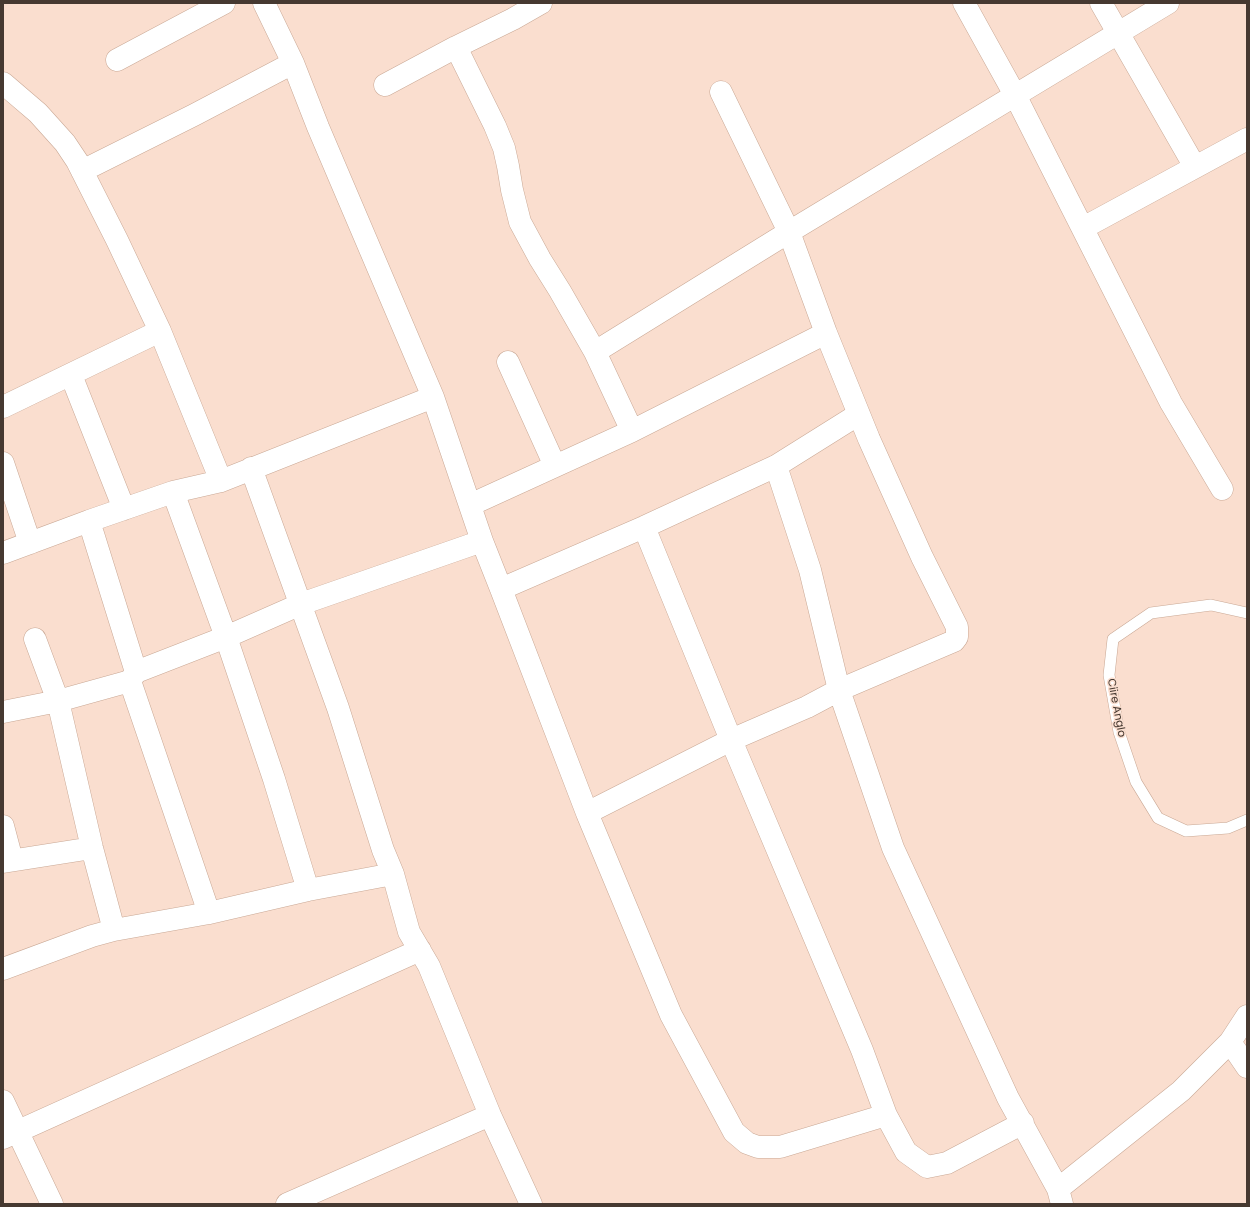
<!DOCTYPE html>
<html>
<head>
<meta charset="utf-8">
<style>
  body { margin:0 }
  #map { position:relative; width:1250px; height:1207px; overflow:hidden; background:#fadecf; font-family:Poppins,sans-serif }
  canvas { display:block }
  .frame { position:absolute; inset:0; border:4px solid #463931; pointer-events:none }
</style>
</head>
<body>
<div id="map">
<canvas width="1250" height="1207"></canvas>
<div class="frame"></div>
</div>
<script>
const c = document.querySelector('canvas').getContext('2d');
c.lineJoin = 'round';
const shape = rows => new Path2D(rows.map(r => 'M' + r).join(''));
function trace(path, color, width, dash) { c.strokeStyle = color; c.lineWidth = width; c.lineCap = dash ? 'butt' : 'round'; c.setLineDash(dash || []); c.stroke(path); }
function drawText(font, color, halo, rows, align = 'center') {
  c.font = font + ' Poppins,sans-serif'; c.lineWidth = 3; c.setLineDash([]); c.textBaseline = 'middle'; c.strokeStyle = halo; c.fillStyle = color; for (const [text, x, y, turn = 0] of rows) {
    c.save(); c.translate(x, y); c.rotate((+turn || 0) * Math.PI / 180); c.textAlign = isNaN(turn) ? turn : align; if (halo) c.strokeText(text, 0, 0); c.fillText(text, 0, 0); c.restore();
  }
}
const lane = shape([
  [1247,613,1211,605,1151,613,1113,639,1109,675,1119,732,1136,782,1158,818,1186,831,1228,828,1247,820]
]);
const street = shape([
  [264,3,293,63,318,127,433,397,482,541,501,589,587,813,671,1015,734,1132,747,1143,758,1147,780,1147,886,1115],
  [964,3,1015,95,1171,403,1222,489],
  [1101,3,1195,167],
  [456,47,495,126,504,148,508,166,512,190,520,222,540,259,560,291,595,352,632,431],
  [117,60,224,3],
  [3,83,38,113,65,143,77,161,117,240,160,331,221,481],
  [385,85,456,47,513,19,541,3],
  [82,171,194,115,293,63],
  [1083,228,1247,139],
  [595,352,789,232,1168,3],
  [508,362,555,466],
  [71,375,124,509],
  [3,407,160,331],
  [3,463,30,543],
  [776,466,810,570,839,690,893,848,1008,1098,1058,1189,1062,1204],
  [251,468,338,708,383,850,393,874,409,932,429,966,490,1115,531,1204],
  [173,492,226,637,274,779,308,890],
  [470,505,632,431,826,333],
  [89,521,136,672],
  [644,527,731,740,862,1050,886,1115,906,1152,927,1167,947,1163,1023,1123],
  [3,553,89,521,173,492,221,481,433,397],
  [501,589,644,527,776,466,859,414],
  [35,639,58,701,92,848,114,930],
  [130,681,209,913],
  [3,712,58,701,130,681,136,672,226,637,301,604,482,541],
  [587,813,731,740,807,707,839,690,954,641,957,637,957,627,922,557,869,439,826,333,789,232,721,92],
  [3,826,12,860],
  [3,862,92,848],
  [3,969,92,936,114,930,209,913,308,890,393,874],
  [1230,1042,1247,1067],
  [3,1101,52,1204],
  [3,1138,420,950],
  [1058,1189,1181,1091,1230,1042,1247,1016],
  [287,1204,490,1115]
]);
trace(lane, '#c9a895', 12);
trace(street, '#c9a895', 23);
trace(lane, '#fff', 11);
trace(street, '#fff', 22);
drawText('11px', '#463931', '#fadecf', [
  ["Ciire Anglo",1116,708,79]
]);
</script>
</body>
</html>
